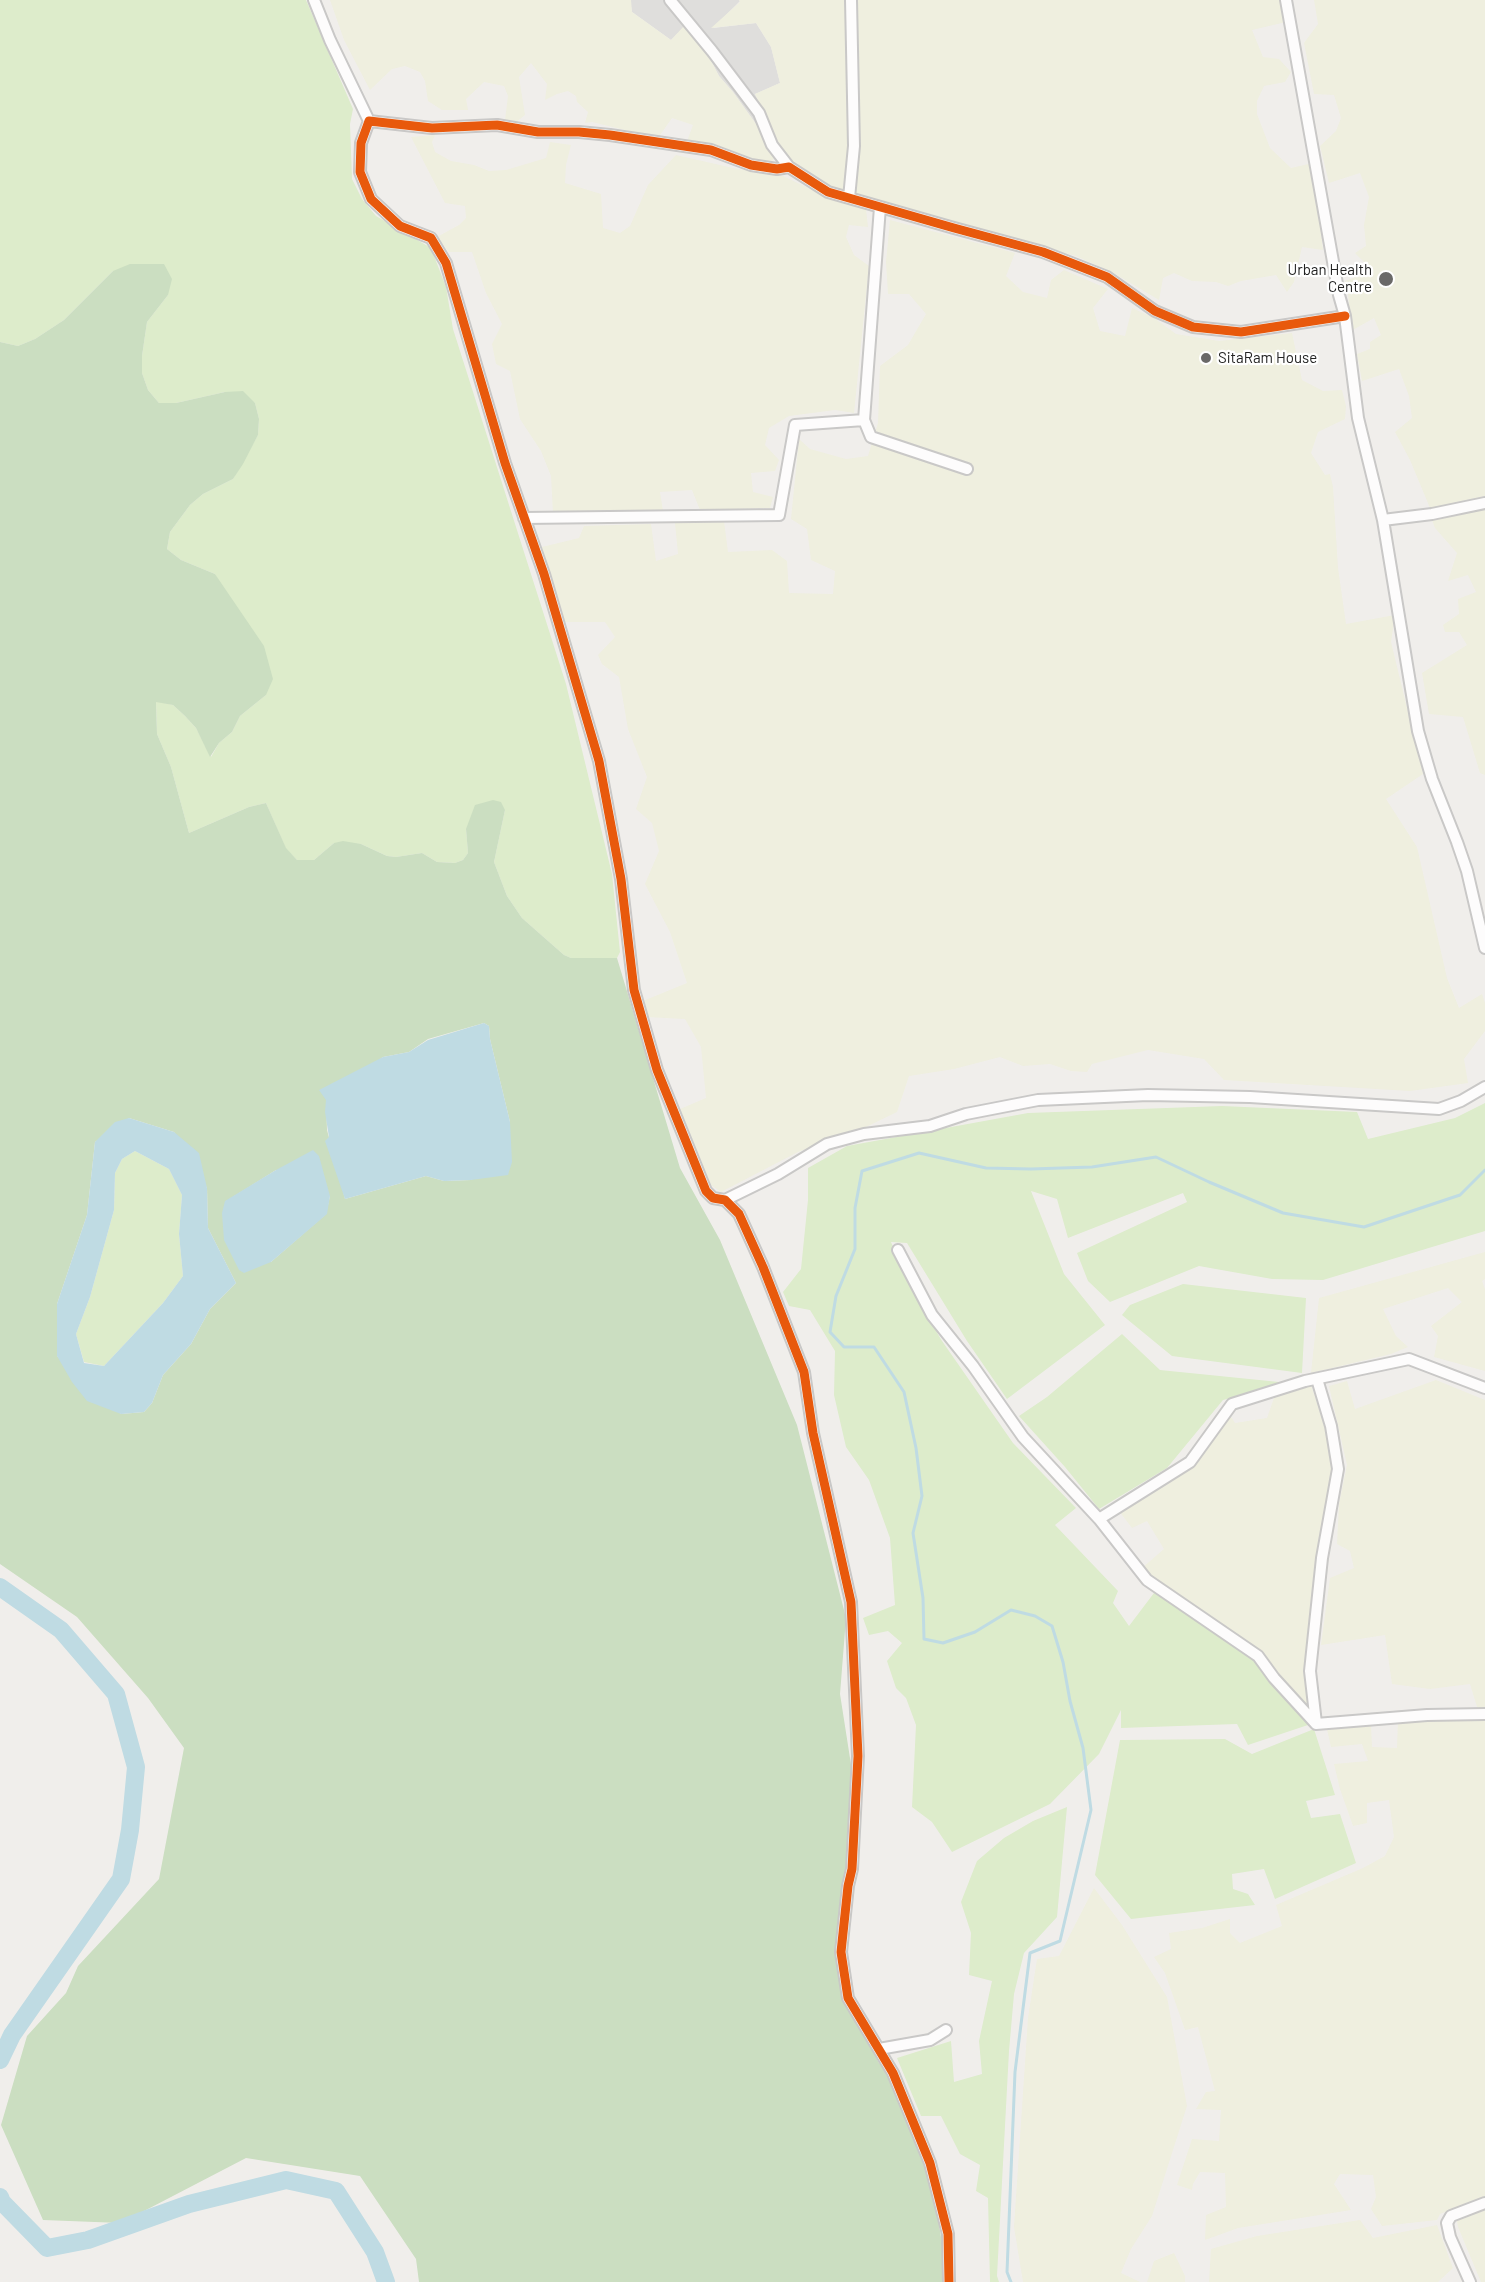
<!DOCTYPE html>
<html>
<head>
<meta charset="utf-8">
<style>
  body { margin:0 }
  canvas { display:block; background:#f0eeeb }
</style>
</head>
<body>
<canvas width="1485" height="2282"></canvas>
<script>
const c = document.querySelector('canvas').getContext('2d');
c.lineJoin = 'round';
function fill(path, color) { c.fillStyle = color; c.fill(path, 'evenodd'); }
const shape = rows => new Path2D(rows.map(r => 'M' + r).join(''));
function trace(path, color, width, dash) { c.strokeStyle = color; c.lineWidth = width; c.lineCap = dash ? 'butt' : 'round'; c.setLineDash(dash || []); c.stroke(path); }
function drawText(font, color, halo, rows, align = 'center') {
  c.font = font + ' Barlow,sans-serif'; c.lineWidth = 4.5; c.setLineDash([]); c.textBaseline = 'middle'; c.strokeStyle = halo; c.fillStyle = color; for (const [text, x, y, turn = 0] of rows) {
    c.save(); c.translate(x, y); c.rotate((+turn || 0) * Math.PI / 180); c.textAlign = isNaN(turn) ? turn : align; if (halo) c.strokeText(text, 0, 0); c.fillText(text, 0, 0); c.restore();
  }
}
fill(shape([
  [630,0,739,0,740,1,713,28,756,23,771,47,780,83,755,94,784,156,774,158,769,142,733,92,719,76,707,53,684,27,671,40,632,12]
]), '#dfdedc');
fill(shape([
  [330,0,631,0,632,12,671,40,684,26,707,53,719,76,733,92,769,142,774,158,768,166,686,144,693,125,672,118,658,138,592,122,585,123,588,112,577,102,576,96,568,91,557,94,545,100,547,84,531,63,519,77,525,115,515,123,505,120,508,96,504,86,484,82,466,99,468,110,442,110,428,101,425,81,420,72,405,66,392,69,370,90,344,40],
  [739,0,1283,0,1286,22,1252,30,1263,57,1279,59,1291,72,1285,82,1264,86,1257,101,1257,114,1270,148,1291,168,1313,163,1323,250,1302,247,1294,282,1287,292,1276,275,1241,281,1228,286,1216,282,1192,281,1174,273,1163,278,1159,300,1112,272,1076,256,905,210,832,187,800,173,784,156,755,94,780,83,771,47,756,23,711,28,740,2],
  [1314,0,1485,0,1485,496,1430,508,1410,460,1395,432,1412,418,1409,396,1399,369,1362,381,1357,354,1370,349,1370,342,1381,335,1374,318,1351,331,1348,292,1345,281,1364,274,1364,262,1355,253,1366,246,1364,225,1369,197,1360,173,1329,183,1320,146,1336,131,1341,118,1334,95,1314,94,1304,43,1318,24],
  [435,135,432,142,435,152,451,161,474,165,489,171,506,170,546,158,550,142,571,145,566,165,565,183,601,194,603,228,620,233,630,226,648,185,676,155,733,168,783,176,823,195,866,209,868,227,849,225,846,237,854,255,869,266,854,413,835,410,789,416,769,428,765,445,779,460,775,471,751,473,753,492,773,497,770,508,700,510,692,490,660,492,663,511,553,513,551,476,541,451,520,419,510,371,496,364,492,344,502,324,486,293,472,252,449,252,437,237,459,225,466,218,465,206,445,203,411,137],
  [890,220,1015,253,1006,276,1023,292,1047,298,1051,280,1064,270,1108,289,1093,308,1100,331,1125,336,1132,308,1154,318,1176,334,1219,341,1292,333,1302,380,1323,391,1342,390,1346,406,1345,419,1318,432,1311,453,1325,475,1330,474,1333,487,1338,568,1346,624,1395,615,1391,642,1423,774,1386,799,1417,847,1447,978,1459,1008,1482,994,1485,1003,1485,1031,1464,1059,1468,1083,1410,1091,1224,1080,1204,1059,1148,1050,1092,1064,1087,1072,1071,1071,1050,1064,1023,1066,1000,1057,954,1069,909,1076,897,1112,866,1127,798,1152,721,1192,711,1185,680,1109,706,1098,701,1047,685,1019,646,1017,643,1001,687,983,670,932,645,884,659,851,652,823,636,809,647,777,628,729,619,677,602,664,598,655,615,637,605,622,560,622,542,547,579,538,584,526,651,524,656,561,678,554,675,523,724,521,728,552,772,550,787,561,789,593,833,594,835,571,811,560,807,529,791,519,799,439,810,449,846,459,868,456,878,423,880,366,908,345,926,314,909,294,888,294,886,262],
  [1485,506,1485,775,1480,773,1463,717,1429,714,1422,673,1467,645,1459,632,1445,632,1443,625,1459,614,1458,599,1476,592,1468,575,1448,581,1457,553,1435,528,1431,517],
  [1485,1252,1485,1279,1482,1281,1485,1289,1485,1371,1434,1357,1438,1336,1431,1326,1462,1302,1448,1288,1383,1309,1396,1336,1408,1347,1391,1354,1311,1373,1319,1298],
  [1436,1380,1485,1400,1485,1709,1478,1710,1470,1684,1430,1689,1392,1684,1385,1635,1321,1645,1330,1578,1354,1568,1350,1551,1337,1544,1339,1504,1347,1465,1329,1386,1347,1381,1355,1409],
  [1311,1385,1327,1434,1335,1472,1311,1713,1148,1577,1142,1568,1164,1549,1147,1521,1132,1528,1119,1511,1168,1484,1191,1465,1229,1414,1235,1423,1267,1418,1274,1398],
  [1398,1720,1485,1720,1485,2196,1440,2214,1437,2220,1382,2226,1371,2209,1376,2197,1373,2175,1340,2174,1334,2184,1351,2210,1238,2228,1205,2240,1206,2215,1226,2207,1225,2173,1200,2172,1193,2184,1192,2190,1177,2185,1192,2139,1219,2141,1221,2110,1196,2109,1206,2092,1215,2091,1198,2027,1185,2030,1165,1973,1154,1957,1171,1949,1169,1933,1202,1928,1230,1919,1230,1933,1240,1943,1282,1926,1276,1905,1363,1868,1385,1856,1394,1837,1389,1800,1367,1803,1367,1823,1353,1826,1340,1789,1334,1764,1368,1761,1362,1744,1331,1747,1326,1725,1371,1726,1372,1747,1397,1748],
  [1094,1888,1122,1925,1167,1997,1187,2106,1152,2216,1131,2249,1121,2273,1140,2282,1023,2282,1014,2227,1028,2018,1037,1959,1059,1956],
  [1485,2210,1485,2282,1481,2282,1458,2227,1457,2221],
  [1360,2220,1373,2238,1437,2225,1453,2268,1438,2282,1209,2282,1211,2249,1257,2236],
  [1174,2253,1185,2276,1185,2282,1147,2282,1154,2261]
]), '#efefdf');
fill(shape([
  [0,0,306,0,353,109,350,124,352,179,362,199,376,216,431,248,446,287,453,329,566,684,612,874,620,952,617,958,571,958,564,955,522,918,507,896,494,862,505,810,466,829,468,853,463,860,455,863,437,862,422,853,396,857,387,856,361,844,334,843,314,860,297,860,286,849,266,803,249,807,189,833,171,767,157,734,156,701,173,705,185,716,196,728,211,757,219,743,232,732,240,716,266,695,215,574,181,560,167,549,170,532,190,505,203,494,233,479,258,435,259,419,255,403,225,392,176,403,159,403,148,390,142,373,142,356,147,322,168,295,113,271,64,320,35,339,18,346,0,342],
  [1485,1103,1485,1231,1323,1280,1272,1279,1199,1266,1110,1302,1088,1281,1077,1253,1187,1202,1183,1193,1068,1238,1057,1199,1031,1191,1064,1274,1105,1325,1007,1399,967,1341,907,1243,891,1242,911,1289,942,1341,1013,1443,1076,1508,1055,1525,1118,1591,1113,1603,1129,1626,1154,1593,1257,1658,1311,1724,1248,1745,1237,1724,1121,1728,1121,1710,1099,1754,1050,1804,952,1852,932,1822,912,1807,916,1725,906,1698,896,1688,887,1661,902,1643,888,1631,869,1635,863,1618,895,1605,890,1538,869,1480,846,1447,834,1395,835,1351,810,1310,789,1306,783,1292,801,1269,808,1200,808,1168,847,1146,1028,1113,1222,1106,1357,1112,1368,1139,1455,1118],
  [135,1151,169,1169,182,1195,179,1234,183,1276,163,1303,104,1366,84,1362,76,1334,90,1297,114,1210,115,1173,122,1159],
  [1183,1284,1306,1298,1302,1373,1172,1356,1122,1315,1130,1305],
  [1122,1334,1160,1370,1279,1382,1269,1388,1223,1400,1167,1468,1099,1509,1065,1467,1019,1416,1047,1397],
  [1314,1729,1335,1795,1306,1801,1311,1818,1340,1814,1356,1863,1275,1899,1264,1869,1232,1874,1233,1889,1248,1894,1255,1905,1131,1919,1095,1875,1120,1740,1225,1739,1252,1754],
  [1067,1807,1057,1917,1024,1953,1014,1994,1009,2051,997,2276,999,2282,990,2282,988,2198,976,2191,980,2165,960,2154,941,2116,921,2116,897,2058,951,2041,954,2082,982,2074,979,2041,992,1981,969,1975,971,1933,961,1902,977,1861,1004,1838,1033,1821]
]), '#ddeccb');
fill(shape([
  [130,264,164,264,172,279,168,295,147,322,142,356,142,373,148,390,159,403,176,403,225,392,243,391,255,403,259,419,258,435,243,464,233,479,203,494,190,505,170,532,167,549,181,560,215,574,264,646,273,679,266,695,240,716,232,732,219,743,210,757,196,728,185,716,173,705,156,702,157,734,171,767,189,833,249,807,266,803,286,848,297,860,314,860,334,843,343,841,361,844,387,856,396,857,422,853,437,862,455,863,463,860,468,853,466,829,475,805,493,800,501,802,505,810,494,862,507,896,522,918,564,955,571,958,617,958,680,1168,720,1240,797,1425,846,1618,840,1694,852,1771,849,1865,835,1949,839,1980,846,2002,879,2063,893,2080,932,2183,943,2249,943,2282,419,2282,416,2259,360,2176,246,2158,121,2223,43,2220,1,2125,27,2036,66,1993,78,1966,159,1879,184,1748,148,1698,77,1617,0,1564,0,342,18,346,35,339,64,320,113,271],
  [484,1023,489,1026,490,1039,510,1122,471,1180,444,1181,426,1176,345,1199,327,1130,326,1100,383,1057,409,1052,428,1039],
  [129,1118,174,1132,207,1188,208,1228,236,1283,210,1309,191,1344,163,1375,152,1403,144,1412,121,1414,57,1356,57,1304,87,1215,95,1142],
  [276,1170,330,1196,326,1214,271,1262,225,1202]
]), '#cbdec1');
fill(shape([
  [484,1023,489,1026,490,1039,510,1122,512,1162,508,1175,471,1180,444,1181,426,1176,345,1199,325,1141,329,1137,325,1112,326,1100,319,1090,383,1057,409,1052,428,1040],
  [129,1118,174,1132,199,1153,207,1188,208,1228,236,1283,210,1309,191,1344,163,1375,152,1403,144,1412,121,1414,87,1401,72,1382,57,1356,57,1304,87,1215,95,1142,115,1122],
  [135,1151,169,1169,182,1195,179,1234,183,1276,163,1303,104,1366,84,1363,76,1334,90,1297,114,1210,115,1173,122,1159],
  [313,1150,319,1156,330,1196,327,1214,271,1262,244,1273,239,1270,224,1240,222,1213,225,1201,276,1170]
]), '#bfdbe3');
trace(shape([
  [1011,2282,1007,2272,1015,2072,1030,1953,1060,1941,1091,1810,1083,1748,1070,1701,1063,1662,1052,1626,1035,1616,1011,1610,975,1632,943,1643,924,1639,923,1598,913,1533,922,1496,916,1448,904,1392,874,1347,844,1347,830,1332,836,1296,855,1249,855,1208,862,1171,919,1153,986,1168,1031,1169,1092,1167,1156,1157,1209,1182,1283,1213,1364,1227,1460,1195,1485,1170]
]), '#bfdbe3', 3);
trace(shape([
  [0,1587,61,1630,116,1694,136,1767,130,1830,121,1879,12,2035,0,2060],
  [0,2197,2,2202,47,2248,88,2240,189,2204,286,2180,336,2191,375,2252,386,2282]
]), '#bfdbe3', 18);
const street = shape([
  [314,0,330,40,369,121],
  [670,0,712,51,759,113,772,145,789,167],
  [1286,0,1339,295,1345,316,1358,418,1383,520,1418,731,1432,779,1457,842,1467,871,1485,948],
  [849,198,854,146,851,0],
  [864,420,880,207],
  [524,518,779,515,795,425,864,420,871,437,967,469],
  [1383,520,1432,514,1485,503],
  [725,1200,778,1174,827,1144,864,1134,930,1126,966,1114,1038,1100,1148,1095,1250,1097,1439,1109,1461,1101,1485,1087],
  [898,1250,932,1315,973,1366,1023,1437,1099,1519],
  [1316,1723,1310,1671,1322,1558,1338,1469,1331,1426,1317,1379],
  [1316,1724,1274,1678,1258,1656,1147,1580,1099,1519,1190,1462,1232,1404,1305,1381,1409,1359,1485,1388],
  [1316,1724,1427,1715,1485,1714],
  [879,2049,930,2040,946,2030],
  [949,2282,948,2234,930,2163,893,2073,848,1998,841,1952,848,1886,852,1869,858,1756,851,1602,813,1433,804,1372,763,1267,739,1214,725,1200,713,1198,706,1191,657,1070,634,990,621,879,599,761,544,574,505,463,446,263,431,238,400,226,371,199,360,172,361,143,369,121,432,128,497,125,538,132,579,132,610,135,711,150,751,165,777,169,789,167,828,192,954,228,1043,252,1107,277,1155,311,1193,327,1241,332,1345,316],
  [1470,2282,1450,2237,1447,2223,1451,2216,1485,2203]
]);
trace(street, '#c9c8c7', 14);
trace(street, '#fdfcfc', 10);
trace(shape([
  [949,2282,948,2234,930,2163,893,2073,848,1998,841,1952,848,1886,852,1869,858,1756,851,1602,813,1433,804,1372,763,1267,739,1214,725,1200,713,1198,706,1191,657,1070,634,990,621,879,599,761,544,574,505,463,446,263,431,238,400,226,371,199,360,172,361,143,369,121,432,128,497,125,538,132,579,132,610,135,711,150,751,165,777,169,789,167,828,192,954,228,1043,252,1107,277,1155,311,1193,327,1241,332,1345,316]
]), '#e8590c', 9);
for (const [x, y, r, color] of [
  [1386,279,8,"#6a6968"],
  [1206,358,6,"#6a6968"]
]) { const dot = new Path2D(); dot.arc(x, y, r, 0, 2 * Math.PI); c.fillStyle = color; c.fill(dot); trace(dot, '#fff', 2); }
drawText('15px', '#222', '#fff', [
  ["Urban Health",1372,270],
  ["Centre",1372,287],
  ["SitaRam House",1218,358,"left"]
], 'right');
</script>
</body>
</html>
